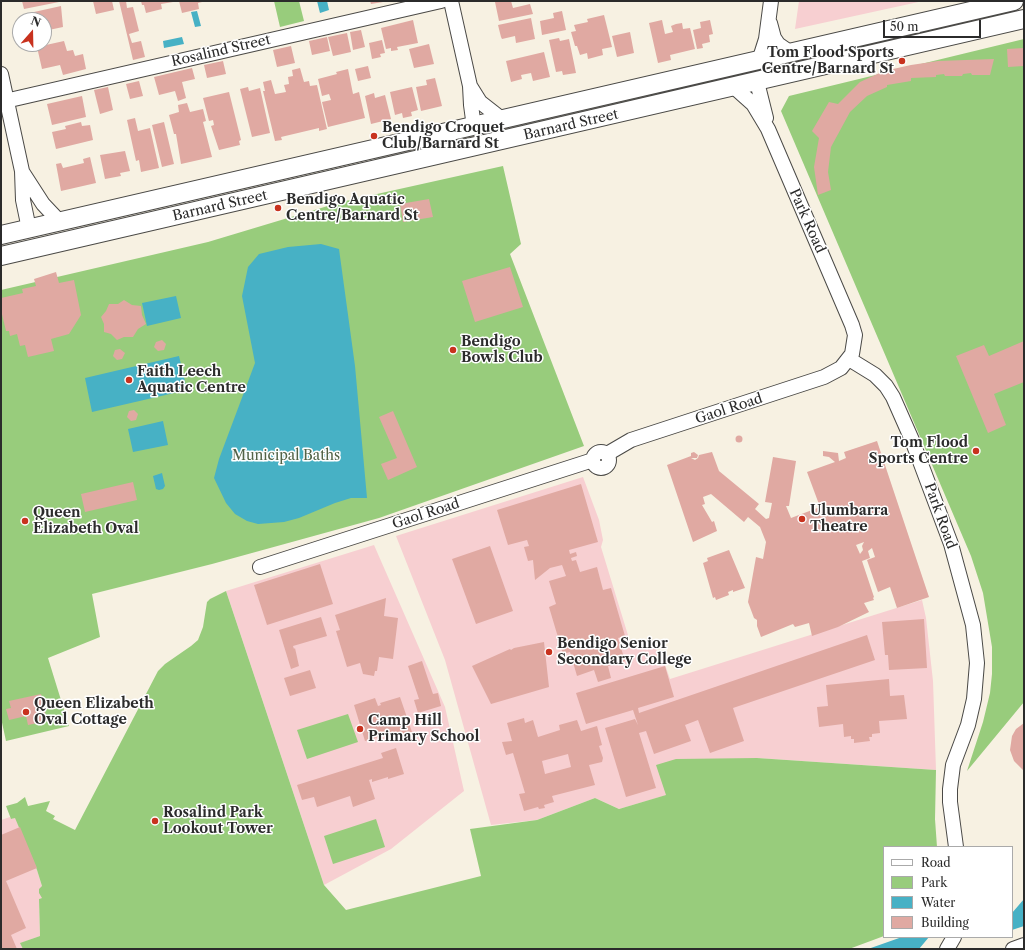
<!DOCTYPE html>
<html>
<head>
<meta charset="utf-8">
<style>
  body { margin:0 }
  #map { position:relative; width:1025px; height:950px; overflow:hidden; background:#f7f1e2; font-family:"Libre Caslon Text",serif }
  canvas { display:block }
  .frame { position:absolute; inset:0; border:2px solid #2b2b2b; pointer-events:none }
  .legend { position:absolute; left:883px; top:846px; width:130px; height:92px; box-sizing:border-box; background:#fff; border:1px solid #aaa; margin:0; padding:5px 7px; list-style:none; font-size:12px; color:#2b2b2b }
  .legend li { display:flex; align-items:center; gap:8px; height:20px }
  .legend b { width:20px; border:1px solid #aaa }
  .north { position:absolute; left:12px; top:12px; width:40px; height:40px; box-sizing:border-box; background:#fff; border:1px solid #aaa; border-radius:50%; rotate:20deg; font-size:11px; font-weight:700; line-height:16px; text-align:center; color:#2b2b2b }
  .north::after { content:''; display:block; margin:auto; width:14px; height:18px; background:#c8321e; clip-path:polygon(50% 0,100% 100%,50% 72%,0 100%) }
  .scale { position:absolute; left:883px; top:20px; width:98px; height:18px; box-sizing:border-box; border:2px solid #2b2b2b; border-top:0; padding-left:5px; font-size:12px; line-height:14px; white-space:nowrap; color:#2b2b2b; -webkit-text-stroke:3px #fff; paint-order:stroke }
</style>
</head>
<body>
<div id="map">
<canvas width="1025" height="950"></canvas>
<div class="frame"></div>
<ul class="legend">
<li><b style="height:5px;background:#fff"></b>Road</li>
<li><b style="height:11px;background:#98cc7c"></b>Park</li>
<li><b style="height:11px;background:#47b1c5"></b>Water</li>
<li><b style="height:11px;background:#e0a9a2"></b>Building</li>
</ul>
<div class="north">N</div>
<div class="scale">50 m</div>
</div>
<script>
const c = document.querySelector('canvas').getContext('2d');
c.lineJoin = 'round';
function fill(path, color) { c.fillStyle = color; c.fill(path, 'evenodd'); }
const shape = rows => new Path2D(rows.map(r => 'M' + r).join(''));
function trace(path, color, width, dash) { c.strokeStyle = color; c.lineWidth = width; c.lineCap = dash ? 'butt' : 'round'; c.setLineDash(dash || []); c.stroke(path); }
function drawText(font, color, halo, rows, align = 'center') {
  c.font = font + ' "Libre Caslon Text",serif'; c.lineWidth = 3; c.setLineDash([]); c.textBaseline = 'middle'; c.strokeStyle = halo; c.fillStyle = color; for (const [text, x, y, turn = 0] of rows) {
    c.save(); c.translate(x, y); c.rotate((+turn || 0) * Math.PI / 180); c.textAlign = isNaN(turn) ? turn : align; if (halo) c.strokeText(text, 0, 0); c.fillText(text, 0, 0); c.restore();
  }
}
fill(shape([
  [799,1,923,1,795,29],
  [583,477,599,520,603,540,601,547,631,645,653,640,660,661,663,659,670,679,922,600,926,618,933,681,936,770,757,758,667,795,619,809,595,798,537,820,491,825,445,660,396,536],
  [374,545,445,707,464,791,391,849,324,885,226,591],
  [10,817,12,819,15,817,37,870,42,886,42,898,39,899,40,936,21,943,23,949,1,949,1,820]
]), '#f7cfd1');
fill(shape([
  [274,1,299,1,304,21,280,27],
  [1024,39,1024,702,967,771,983,722,990,693,992,674,992,647,983,593,971,556,781,111,789,96],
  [503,166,521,244,510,254,584,446,379,518,212,564,92,594,100,637,48,658,69,726,6,741,1,718,1,290,208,242,341,202],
  [226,591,324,885,346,910,481,876,470,829,537,820,595,798,619,809,666,795,656,765,676,759,757,758,936,770,935,819,937,847,884,847,884,936,849,949,23,949,20,943,40,936,39,899,42,898,39,893,39,889,42,886,37,870,15,818,11,819,6,806,17,803,25,797,28,806,50,801,46,811,55,816,53,819,75,830,158,671,165,664,191,646,198,640,203,627,207,602,210,599],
  [348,714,358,742,307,759,297,730],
  [376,819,385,847,333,864,324,836]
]), '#98cc7c');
fill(shape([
  [317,1,327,1,329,10,320,13],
  [197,11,201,26,195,27,191,12],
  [182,37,184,44,164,48,163,41],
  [321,244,339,249,355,366,367,498,351,498,335,503,299,518,284,522,258,524,247,521,235,514,226,503,214,478,219,459,255,363,242,296,248,267,259,254,288,247],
  [176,296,181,318,147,326,142,303],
  [179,356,187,390,92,412,85,378],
  [163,421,168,445,133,452,128,429],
  [162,473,165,486,163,489,159,490,156,489,153,476],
  [1024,899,1024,926,1012,930,1012,913],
  [902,937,929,937,919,949,868,949]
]), '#47b1c5');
fill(shape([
  [22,1,59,1,59,2,24,9],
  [93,1,112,1,114,10,96,14],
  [119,1,126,1,127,8,133,7,139,31,129,34,132,43,141,41,145,57,133,60],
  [141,1,173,1,173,2,161,4,162,9,146,13,144,5,142,5],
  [179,1,202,1,202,2,198,3,199,9,182,13],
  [370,1,383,1,383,2,371,4],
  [511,1,513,8,530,4,533,14,499,21,495,2],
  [61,6,63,27,44,31,44,20,27,20,25,14],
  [562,11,566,30,542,35,540,21,554,18,553,13],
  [604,15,612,47,602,49,603,55,588,59,587,53,580,55,577,46,575,46,571,32,576,31,574,25,588,22,587,19],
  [531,18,535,39,516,43,515,36,502,39,501,37,498,25],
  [413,20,418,43,397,47,398,50,391,51,391,48,386,49,381,28],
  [662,20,665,34,673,32,671,26,676,24,682,23,683,29,690,28,695,49,670,55,671,60,658,63,649,23],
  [710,20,713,34,709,35,710,42,702,44,703,48,697,49,693,30,701,28,700,22],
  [361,30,365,47,353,50,350,32],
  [630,32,634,53,617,57,612,36],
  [347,33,351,52,333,56,328,37],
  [327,37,330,51,312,55,309,41],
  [559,38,560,41,569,39,576,73,563,75,562,71,556,72,549,40],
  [382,40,385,53,380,54,381,57,372,59,369,43],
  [64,41,67,51,73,50,75,56,83,54,86,69,63,75,60,65,42,69,37,47],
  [429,44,434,64,414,68,409,49],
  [291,46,295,63,277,67,273,50],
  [1024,48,1024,66,1008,67,1007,49],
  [544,52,550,77,533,81,531,73,521,75,522,79,511,82,506,61],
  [994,59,990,75,972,75,971,73,963,74,962,76,945,76,944,74,936,75,936,77,911,78,911,81,887,85,887,87,867,96,850,112,831,147,828,172,831,190,818,195,814,167,819,138,812,131,829,102,838,104,860,82,884,71,911,65,938,61],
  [223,61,226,74,207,78,204,65],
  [368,66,371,78,358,81,355,69],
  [192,68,195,79,182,82,186,98,178,101,175,91,159,95,154,77],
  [300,68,304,82,309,81,310,86,317,85,327,129,319,131,319,128,281,137,282,140,275,141,263,91,265,91,263,82,271,80,275,94,286,92,284,85,289,84,288,77,293,76,292,70],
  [348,69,353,94,359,92,365,118,328,127,322,102,331,100,329,94,322,96,318,79,337,74,336,72],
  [435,78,442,106,421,111,416,87,427,85,426,80],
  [139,81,143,96,130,99,126,84],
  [108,87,113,110,100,114,94,90],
  [248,87,249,91,260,88,270,133,252,137,240,89],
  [412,87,418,110,411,112,412,116,403,118,402,113,395,115,390,92],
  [229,92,241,140,239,141,240,145,219,150,211,126,214,125,213,120,209,121,203,98],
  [374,93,375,98,385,95,391,119,371,124,365,96],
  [82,96,86,117,52,125,47,104],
  [187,103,190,112,203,109,206,121,203,122,212,157,181,164,176,134,174,134,169,115,179,112,178,105],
  [135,118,138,131,150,128,159,168,141,172,139,160,136,161,127,120],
  [81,122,82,126,90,125,93,140,56,149,52,132,66,129,65,126],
  [164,122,174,164,162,167,152,125],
  [125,151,130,171,120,173,121,176,105,179,100,155],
  [90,157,96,183,61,191,56,164,61,163,63,168,84,163,83,159],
  [429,199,433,217,403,222,400,204],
  [510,267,523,307,475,322,462,281],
  [56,272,59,283,74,280,81,315,69,334,51,339,54,351,28,357,25,345,20,346,17,334,10,336,9,331,6,331,1,310,1,298,23,293,22,289,36,286,34,279],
  [124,300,132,305,141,306,142,315,146,324,138,329,133,337,124,337,117,340,111,334,104,332,104,324,101,317,106,311,109,304,118,304],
  [162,340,166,344,164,350,158,351,154,347,156,342],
  [1024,341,1024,382,994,394,1006,425,988,433,956,356,984,345,989,356],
  [120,349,125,353,122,359,117,360,113,356,115,350],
  [134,410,138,414,136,420,131,421,127,417,129,411],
  [393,411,417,467,388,480,381,464,397,458,379,417],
  '735.5 439a3.5 3.5 0 1 1 7 0a3.5 3.5 0 1 1-7 0Z',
  [877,441,929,597,897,608,890,587,878,592,867,560,875,557,872,548,868,551,870,558,862,561,874,597,873,598,874,600,864,603,869,612,838,627,812,636,809,623,795,627,793,624,761,637,757,626,757,620,754,618,748,602,756,557,763,559,766,542,760,527,748,517,744,522,711,494,703,497,705,504,702,505,712,522,714,521,717,531,693,542,667,465,691,456,691,453,694,452,698,455,697,458,691,458,695,460,698,458,699,455,712,452,719,471,759,504,755,509,766,519,769,518,772,503,765,502,773,457,796,461,789,506,786,506,791,518,820,507,807,472,835,462,829,457,823,456,823,451,838,453,839,461,846,458,844,452],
  [864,542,862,546,863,550,860,554,856,545],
  [133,482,137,500,85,512,81,494],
  [581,484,598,542,569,550,570,554,576,552,577,556,571,558,572,561,576,560,580,572,597,567,603,590,611,588,625,636,618,638,625,661,608,666,611,678,598,682,594,670,577,676,570,652,563,654,549,607,556,604,549,581,566,576,562,565,550,568,535,580,533,560,528,561,524,547,529,546,527,540,508,545,497,510],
  [490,546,513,611,476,624,452,559],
  [729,550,745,588,733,592,733,590,728,592,729,595,716,600,715,597,713,598,703,563,708,561,707,558],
  [320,564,333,604,267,625,254,585],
  [386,598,384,616,398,618,393,659,379,657,377,671,375,671,374,676,363,674,360,663,347,667,336,631,340,630,335,615],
  [321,617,327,636,293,646,294,649,295,648,299,666,291,669,279,630],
  [924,619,927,668,889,670,888,655,885,655,882,622],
  [867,635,875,660,733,708,744,741,710,753,698,720,685,725,691,741,654,754,646,731,639,733,656,788,626,797,605,728,635,719,638,725,633,710,586,724,576,693,665,666,674,697,638,708,639,713],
  [544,642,549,687,491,704,472,666,510,649,511,650,514,648],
  [422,661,433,694,438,693,441,706,418,713,414,700,419,699,408,666],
  [310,670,316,688,290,696,284,678],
  [889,679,890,696,904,695,907,719,879,721,880,733,872,734,872,737,869,737,870,741,854,743,854,739,851,739,851,736,844,737,843,724,819,727,817,707,828,706,826,685],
  [41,694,47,721,28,725,26,716,9,720,6,709,11,708,9,701],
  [400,697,412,732,390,739,389,734,365,741,354,705,375,698,378,706,381,705,380,703],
  [524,718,525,723,533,720,538,737,560,730,559,725,577,720,581,731,597,726,602,745,599,746,603,758,602,762,589,765,595,785,552,796,554,802,544,805,545,808,539,809,538,807,524,811,519,794,525,793,513,753,506,755,502,742,512,741,507,723],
  [568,754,571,767,545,774,542,761],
  [1024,723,1024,771,1014,761,1010,750,1012,736,1016,729],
  [396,748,404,774,388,779,388,777,372,782,372,779,369,780,375,799,353,807,350,796,317,807,314,797,302,800,297,785,383,758,381,753],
  [20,827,37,868,6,881,26,928,11,935,17,949,1,949,1,835]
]), '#e0a9a2');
const minor = shape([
  [451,1,470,86,471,105,474,127],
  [770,23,774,38,778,44,791,53],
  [759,61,766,39,771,1],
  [1,74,22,171,23,200,29,229],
  [757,82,766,118],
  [470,86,480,102,503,120],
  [1,102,441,1],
  [23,173,43,204,60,222],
  [849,359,875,375,886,386,893,397,912,440,951,544,973,625,977,663,974,699,968,725,953,765,950,789,950,802,956,847],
  '593 460a8 8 0 1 1 16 0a8 8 0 1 1-16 0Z',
  [607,454,631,440,824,377,841,368,852,354,855,335,852,325,768,129,753,104,734,87],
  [260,567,593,460],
  [947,949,954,937],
  [1013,949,1024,945]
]);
const major = shape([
  [1,235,1014,1],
  [1,256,1024,19]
]);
trace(minor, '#4a4946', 16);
trace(major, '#4a4946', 20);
trace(minor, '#fff', 14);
trace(major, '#fff', 18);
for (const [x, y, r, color] of [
  [902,61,4,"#c8321e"],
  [374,136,4,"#c8321e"],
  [278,208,4,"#c8321e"],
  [453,350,4,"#c8321e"],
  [129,380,4,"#c8321e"],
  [976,451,4,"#c8321e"],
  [802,519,4,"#c8321e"],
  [25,521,4,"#c8321e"],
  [549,652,4,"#c8321e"],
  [26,712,4,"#c8321e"],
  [360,729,4,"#c8321e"],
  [155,821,4,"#c8321e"]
]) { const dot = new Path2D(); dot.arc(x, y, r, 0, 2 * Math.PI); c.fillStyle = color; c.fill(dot); trace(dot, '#fff', 1.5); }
drawText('14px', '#2b2b2b', '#fff', [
  ["Rosalind Street",221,51,-13],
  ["Barnard Street",571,125,-13],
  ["Barnard Street",220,206,-13],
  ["Park Road",807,221,66],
  ["Gaol Road",729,409,-18],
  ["Gaol Road",426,514,-18],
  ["Park Road",940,516,70]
]);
drawText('bold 14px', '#2b2b2b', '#fff', [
  ["Tom Flood Sports",894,53,"right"],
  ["Centre/Barnard St",894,69,"right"],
  ["Bendigo Croquet",382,128],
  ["Club/Barnard St",382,144],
  ["Bendigo Aquatic",286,200],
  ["Centre/Barnard St",286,216],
  ["Bendigo",461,342],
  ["Bowls Club",461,358],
  ["Faith Leech",137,372],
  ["Aquatic Centre",137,388],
  ["Tom Flood",968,443,"right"],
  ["Sports Centre",968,459,"right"],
  ["Ulumbarra",810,511],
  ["Theatre",810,527],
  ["Queen",33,513],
  ["Elizabeth Oval",33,529],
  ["Bendigo Senior",557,644],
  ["Secondary College",557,660],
  ["Queen Elizabeth",34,704],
  ["Oval Cottage",34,720],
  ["Camp Hill",368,721],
  ["Primary School",368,737],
  ["Rosalind Park",163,813],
  ["Lookout Tower",163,829]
], 'left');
drawText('14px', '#516347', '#fff', [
  ["Municipal Baths",286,456]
]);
</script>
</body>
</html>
